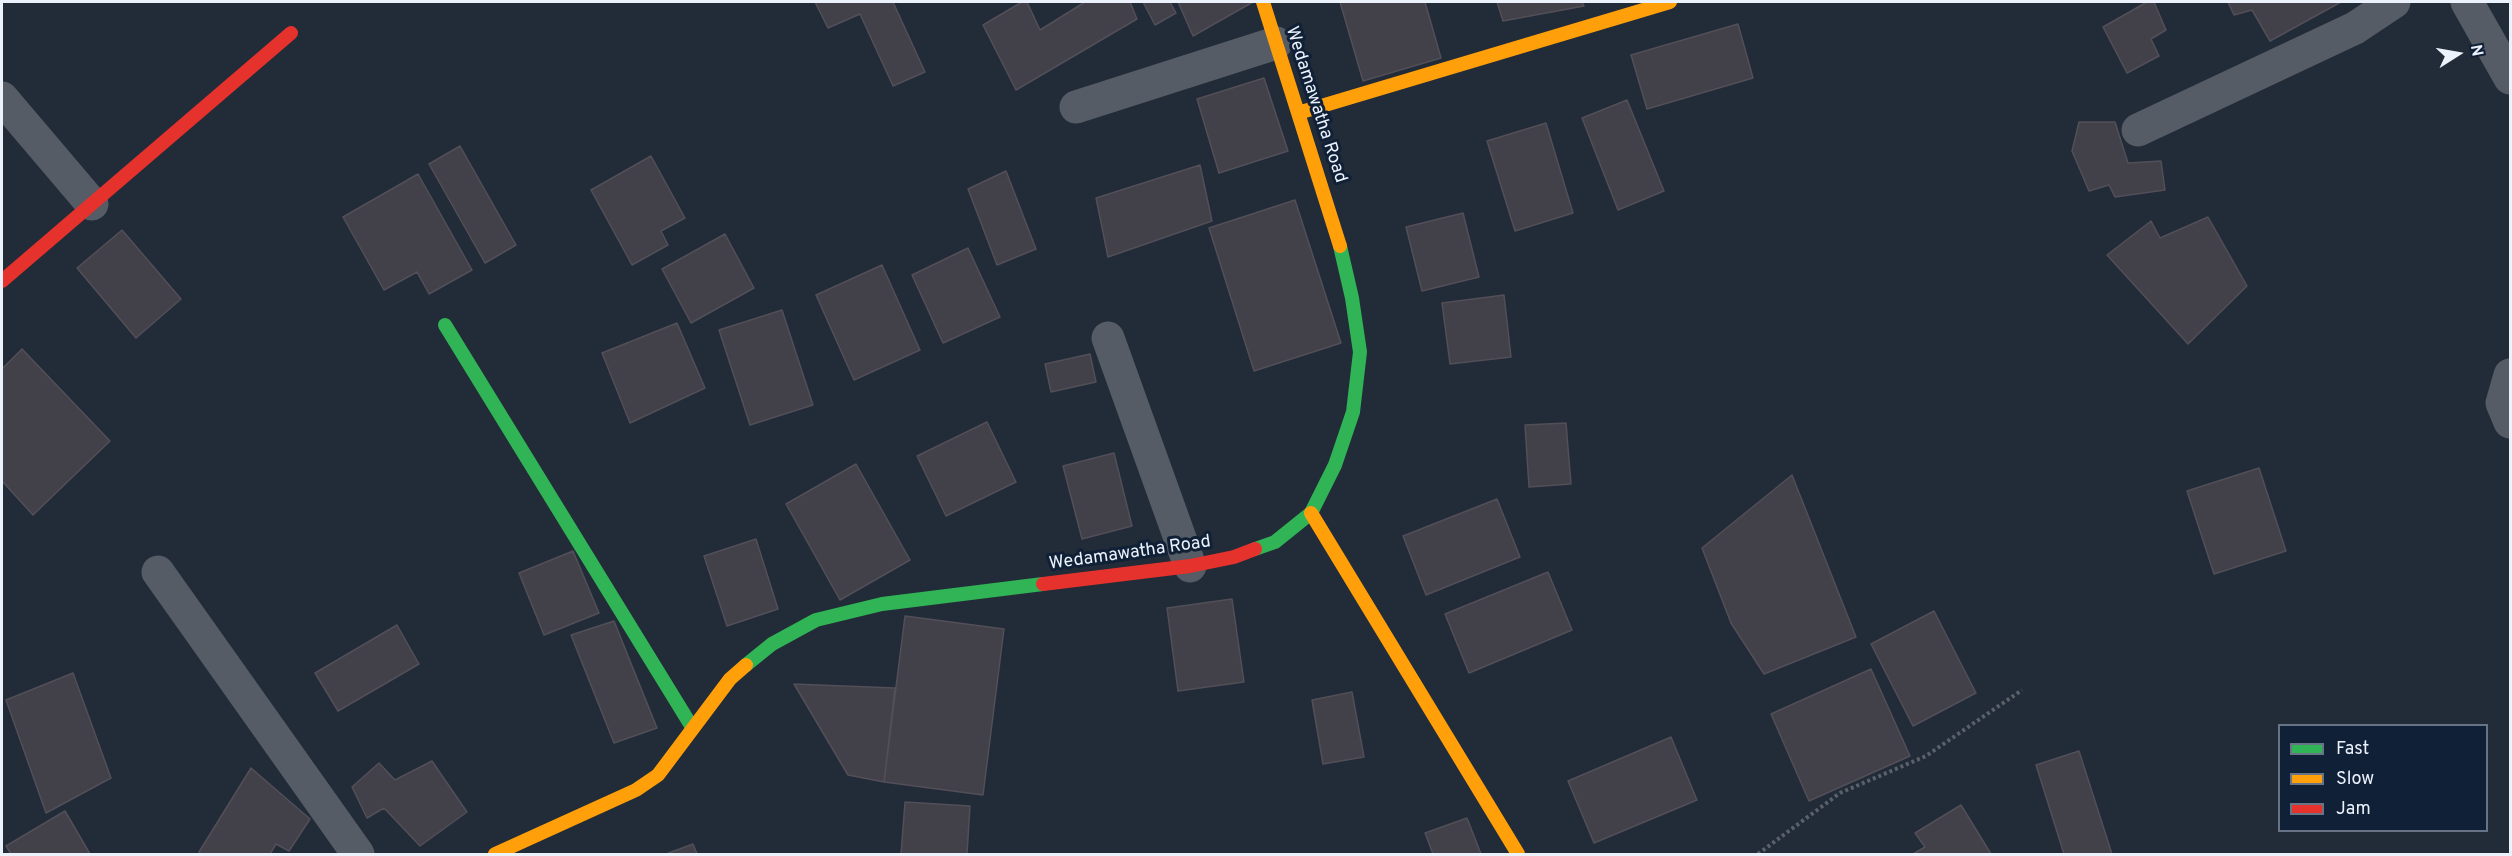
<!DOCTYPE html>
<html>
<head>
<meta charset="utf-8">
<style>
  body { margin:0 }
  #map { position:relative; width:2512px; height:856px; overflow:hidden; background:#222b38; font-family:Overpass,sans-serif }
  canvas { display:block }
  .frame { position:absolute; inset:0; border:3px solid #ebf2fc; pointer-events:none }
  .legend { position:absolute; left:2278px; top:724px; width:210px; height:108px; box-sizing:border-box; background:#102037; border:2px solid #687486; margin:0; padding:8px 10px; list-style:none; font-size:18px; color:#ebf2fc }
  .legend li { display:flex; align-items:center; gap:12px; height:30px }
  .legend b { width:30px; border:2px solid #687486 }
  .north { position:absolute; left:2428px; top:24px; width:60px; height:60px; -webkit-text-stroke:4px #102037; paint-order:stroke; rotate:79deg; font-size:16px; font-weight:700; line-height:24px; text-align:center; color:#ebf2fc }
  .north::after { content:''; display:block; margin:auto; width:21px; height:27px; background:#ebf2fc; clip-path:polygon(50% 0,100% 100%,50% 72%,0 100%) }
</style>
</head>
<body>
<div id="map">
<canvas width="2512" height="856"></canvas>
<div class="frame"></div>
<ul class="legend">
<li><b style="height:8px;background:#30b455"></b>Fast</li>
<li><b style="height:8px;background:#ff9f0a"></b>Slow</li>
<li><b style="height:8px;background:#e5322d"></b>Jam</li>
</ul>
<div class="north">N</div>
</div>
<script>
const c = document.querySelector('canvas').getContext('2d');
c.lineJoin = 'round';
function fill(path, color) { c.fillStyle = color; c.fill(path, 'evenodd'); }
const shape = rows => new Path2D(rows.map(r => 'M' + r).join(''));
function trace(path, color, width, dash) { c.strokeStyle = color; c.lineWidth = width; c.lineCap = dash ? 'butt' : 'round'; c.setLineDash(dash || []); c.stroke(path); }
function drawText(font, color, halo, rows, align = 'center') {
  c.font = font + ' Overpass,sans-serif'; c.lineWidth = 6; c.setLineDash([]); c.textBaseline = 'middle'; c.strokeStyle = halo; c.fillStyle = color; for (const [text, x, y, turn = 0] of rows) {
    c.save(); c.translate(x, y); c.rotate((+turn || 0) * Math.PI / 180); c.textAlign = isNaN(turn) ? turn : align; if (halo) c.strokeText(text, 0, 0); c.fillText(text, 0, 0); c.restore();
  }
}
const building = shape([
  [815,2,893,2,925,72,893,86,860,14,828,28,815,2],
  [1022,2,1027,2,1040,30,1085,2,1130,2,1137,19,1016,90,983,25,1022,2],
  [1143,2,1170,2,1176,13,1155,25,1143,2],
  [1178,2,1253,2,1193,36,1178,2],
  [1340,2,1425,2,1441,58,1363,81,1340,2],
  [1497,2,1582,2,1584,6,1503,21,1497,2],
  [2147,2,2154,2,2166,30,2151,39,2159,56,2127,73,2103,27,2147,2],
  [2228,2,2341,2,2270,41,2252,10,2234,15,2228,2],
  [1738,24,1753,78,1647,109,1631,55,1738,24],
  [1264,78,1288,151,1219,173,1197,99,1264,78],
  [1627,100,1664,191,1618,210,1582,118,1627,100],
  [2079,122,2115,122,2128,163,2161,161,2165,190,2115,197,2109,185,2089,191,2072,151,2079,122],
  [1546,123,1573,213,1515,231,1487,141,1546,123],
  [460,146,516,245,485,263,429,164,460,146],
  [651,156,685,218,661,231,668,245,632,265,591,190,651,156],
  [1200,165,1212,221,1108,257,1096,198,1200,165],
  [1006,171,1036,249,997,265,968,189,1006,171],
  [418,174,472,270,429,294,417,272,384,290,343,217,418,174],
  [1295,200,1341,343,1254,371,1209,228,1295,200],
  [1463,213,1479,277,1422,291,1406,227,1463,213],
  [2208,217,2247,286,2188,344,2107,255,2151,221,2160,238,2208,217],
  [122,230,181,299,136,338,77,268,122,230],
  [725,234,754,288,691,323,662,269,725,234],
  [968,248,1000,317,943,343,912,275,968,248],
  [882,265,920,350,854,380,816,295,882,265],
  [1504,295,1511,357,1450,364,1442,303,1504,295],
  [782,310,813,405,750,425,719,330,782,310],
  [677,323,705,388,630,423,602,353,677,323],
  [22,349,110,441,33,515,2,481,2,369,22,349],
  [1090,354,1096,382,1051,392,1045,364,1090,354],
  [987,422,1016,482,946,516,917,456,987,422],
  [1566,423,1571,484,1529,487,1525,425,1566,423],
  [1114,453,1132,526,1082,539,1063,466,1114,453],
  [856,464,910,560,840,600,786,504,856,464],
  [2259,468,2286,551,2214,574,2187,491,2259,468],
  [1792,475,1856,637,1764,674,1731,623,1702,548,1792,475],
  [1497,499,1520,557,1426,595,1403,536,1497,499],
  [756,539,778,609,727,626,704,556,756,539],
  [573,551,599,613,544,635,519,573,573,551],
  [1548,572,1572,630,1469,673,1445,614,1548,572],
  [1232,599,1244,682,1178,691,1167,608,1232,599],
  [1934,611,1976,693,1913,726,1871,644,1934,611],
  [905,616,1004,629,983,795,884,782,905,616],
  [614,621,657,728,614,743,571,635,614,621],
  [397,625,419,664,338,711,315,673,397,625],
  [1871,669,1910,756,1809,801,1771,714,1871,669],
  [73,673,111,778,46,813,6,700,73,673],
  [794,684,895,688,884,782,848,775,794,684],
  [1352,692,1364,757,1323,764,1312,700,1352,692],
  [1671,737,1697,800,1594,843,1568,781,1671,737],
  [2079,751,2112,854,2064,854,2036,765,2079,751],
  [432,761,467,812,420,846,384,808,367,818,352,787,379,763,395,780,432,761],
  [251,768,310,819,289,851,276,844,270,854,201,854,199,852,251,768],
  [905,802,970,806,967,854,901,854,905,802],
  [1961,805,1991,854,1913,854,1925,847,1915,833,1961,805],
  [65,811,90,854,11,854,6,846,65,811],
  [1467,818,1481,854,1433,854,1425,833,1467,818],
  [693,844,697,854,666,854,693,844]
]);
fill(building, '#424048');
trace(building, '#524f58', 1.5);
trace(shape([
  [1758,854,1840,793,1926,756,2022,690]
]), '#5a6169', 4, [3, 3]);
trace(shape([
  [2467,2,2510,78],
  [2,98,92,204],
  [1076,107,1276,43],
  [2138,130,2355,28,2394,2],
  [1108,338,1190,566],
  [2510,375,2502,403,2510,422],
  [158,572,358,854]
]), '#555c66', 33);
trace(shape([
  [445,325,692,727],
  [1255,549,1275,542,1311,513,1335,465,1353,412,1360,352,1352,298,1340,246],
  [746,665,772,644,816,620,882,604,1043,584]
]), '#30b455', 14);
trace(shape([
  [1263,2,1340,246],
  [1298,113,1670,2],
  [1311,513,1518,854],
  [495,854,636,790,658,775,730,679,746,665]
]), '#ff9f0a', 14);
trace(shape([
  [2,281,291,33],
  [1043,584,1190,566,1234,557,1255,549]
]), '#e5322d', 14);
drawText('18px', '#ebf2fc', '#102037', [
  ["Wedamawatha Road",1315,105,72],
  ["Wedamawatha Road",1130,554,-8]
]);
</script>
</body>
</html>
